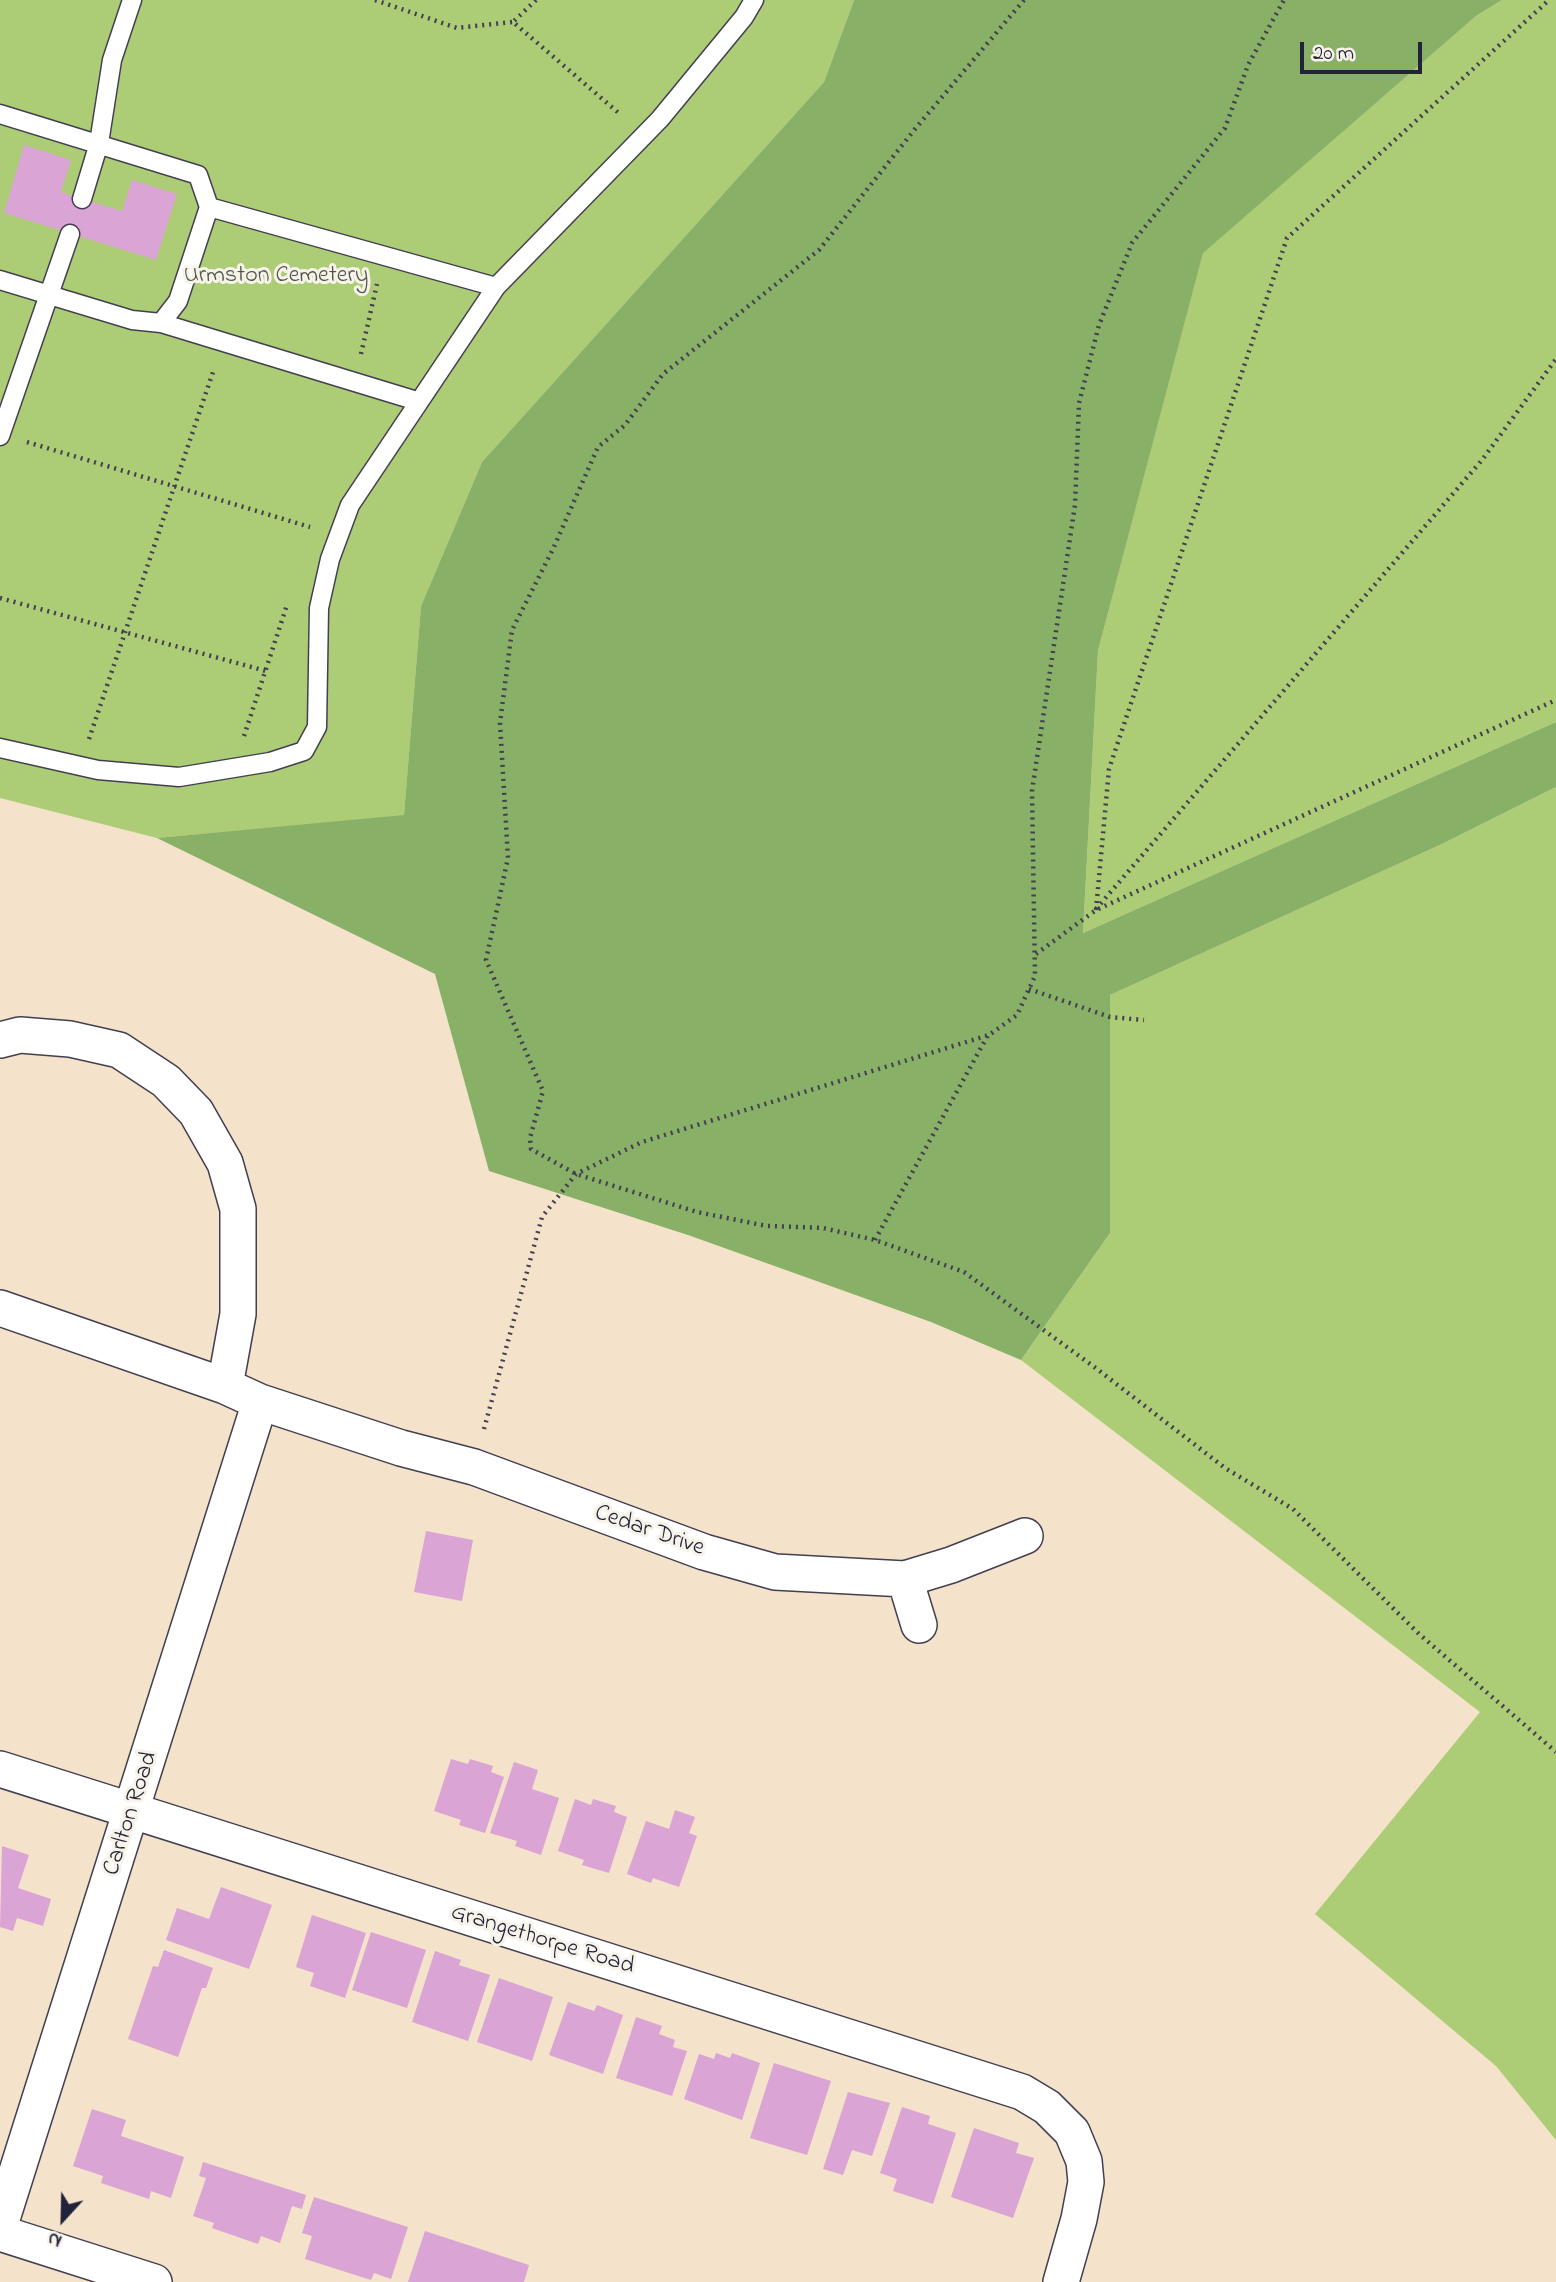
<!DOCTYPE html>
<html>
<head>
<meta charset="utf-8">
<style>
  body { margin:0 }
  #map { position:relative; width:1556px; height:2282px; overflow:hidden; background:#f4e2ca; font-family:"Indie Flower",sans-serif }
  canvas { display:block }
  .north { position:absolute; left:28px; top:2184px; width:70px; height:70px; -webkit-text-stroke:5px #f7f3e8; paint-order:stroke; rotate:202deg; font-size:19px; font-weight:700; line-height:28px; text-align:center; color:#22223b }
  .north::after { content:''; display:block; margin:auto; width:24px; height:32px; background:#22223b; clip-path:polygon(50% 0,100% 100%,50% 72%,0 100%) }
  .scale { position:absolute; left:1300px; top:42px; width:122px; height:32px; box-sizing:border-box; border:4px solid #22223b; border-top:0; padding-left:9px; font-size:21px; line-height:24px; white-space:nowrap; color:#22223b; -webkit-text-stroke:5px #f7f3e8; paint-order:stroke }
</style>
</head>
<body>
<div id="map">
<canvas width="1556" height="2282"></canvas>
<div class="north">N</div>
<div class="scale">20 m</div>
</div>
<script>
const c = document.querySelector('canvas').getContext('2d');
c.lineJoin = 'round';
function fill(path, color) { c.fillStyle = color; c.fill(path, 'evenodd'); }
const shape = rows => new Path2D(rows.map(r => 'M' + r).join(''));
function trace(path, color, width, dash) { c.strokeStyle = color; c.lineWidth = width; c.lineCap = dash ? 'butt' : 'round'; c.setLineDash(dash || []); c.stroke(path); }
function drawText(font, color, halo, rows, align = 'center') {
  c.font = font + ' "Indie Flower",sans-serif'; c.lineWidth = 6; c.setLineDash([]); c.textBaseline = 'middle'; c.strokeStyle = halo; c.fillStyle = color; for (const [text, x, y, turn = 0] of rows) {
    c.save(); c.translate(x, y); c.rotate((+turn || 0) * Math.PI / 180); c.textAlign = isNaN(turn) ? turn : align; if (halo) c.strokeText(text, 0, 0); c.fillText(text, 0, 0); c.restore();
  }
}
fill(shape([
  [0,0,854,0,824,82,482,462,421,606,404,816,157,838,0,798],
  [1502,0,1556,0,1556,722,1083,933,1098,651,1203,252,1476,16],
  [1556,787,1556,2140,1496,2066,1315,1914,1480,1712,1021,1360,1110,1233,1110,995,1442,844]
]), '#accd76');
fill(shape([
  [854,0,1502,0,1476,16,1203,253,1098,651,1083,933,1556,722,1556,787,1442,844,1110,995,1110,1233,1021,1360,931,1322,688,1235,489,1171,435,974,157,838,404,815,421,606,482,462,824,82]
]), '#89b067');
fill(shape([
  [24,145,71,160,61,192,82,199,122,211,132,180,177,194,156,260,4,213],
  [426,1531,473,1540,462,1601,414,1592],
  [451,1759,468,1764,470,1759,493,1766,491,1772,504,1777,485,1833,459,1825,461,1820,434,1811],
  [514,1762,538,1770,532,1789,559,1798,541,1855,515,1846,517,1841,490,1833],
  [575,1799,591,1805,593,1799,616,1806,614,1812,627,1817,609,1873,582,1865,584,1860,558,1851],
  [675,1810,695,1817,689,1833,697,1836,679,1887,653,1878,651,1883,627,1874,646,1821,669,1829],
  [2,1846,29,1855,18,1888,51,1899,43,1926,17,1918,13,1931,0,1927],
  [221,1887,272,1905,249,1969,166,1940,177,1908,209,1919],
  [312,1915,366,1933,345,1998,310,1986,314,1973,296,1967],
  [371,1932,426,1950,407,2008,352,1990],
  [164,1950,213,1968,206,1988,202,1988,178,2057,128,2039,153,1966,158,1967],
  [435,1951,461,1960,459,1965,490,1975,468,2041,412,2022],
  [499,1978,553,1997,532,2061,477,2042],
  [568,2002,594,2011,597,2005,623,2015,603,2074,549,2055],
  [636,2017,662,2026,659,2034,675,2040,673,2047,687,2051,672,2096,616,2078],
  [716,2053,730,2058,732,2053,760,2063,742,2120,684,2099,699,2054,714,2059],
  [774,2063,831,2081,807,2155,750,2138],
  [848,2092,890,2103,872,2156,852,2150,843,2175,823,2169],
  [902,2107,930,2116,928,2124,956,2133,933,2204,893,2191,897,2179,880,2173],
  [92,2109,126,2120,121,2136,184,2157,171,2198,151,2191,149,2199,101,2183,103,2176,73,2166],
  [974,2128,1019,2143,1016,2153,1034,2158,1013,2218,951,2197],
  [203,2162,306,2195,302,2209,292,2206,280,2243,261,2236,258,2244,212,2228,214,2223,193,2216,206,2178,199,2176],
  [314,2197,408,2227,391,2279,374,2273,371,2280,305,2259,312,2236,302,2233],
  [425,2231,529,2265,524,2282,408,2282]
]), '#daa4d4');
const lane = shape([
  [0,114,198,175,209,207,178,301,161,323,132,320,0,280],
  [82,199,99,143,112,60,132,0],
  [209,207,496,287],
  [161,323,417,401],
  [0,436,70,234],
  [0,748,98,770,179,777,270,762,304,751,317,727,319,608,330,559,350,505,496,287,660,119,744,17,754,0]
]);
const street = shape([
  [0,1040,20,1035,70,1039,119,1050,166,1081,196,1112,225,1163,238,1209,238,1314,225,1386],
  [0,1308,225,1386,260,1402,401,1448,474,1467,704,1552,775,1572,905,1579,951,1565,1025,1536],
  [905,1579,919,1625],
  [0,1769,1022,2092,1047,2107,1072,2132,1084,2161,1086,2182,1079,2219,1061,2282],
  [0,2225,260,1402],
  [0,2233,154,2282]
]);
trace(lane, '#423f50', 21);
trace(street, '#423f50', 38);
trace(shape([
  [375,0,457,28,513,22],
  [536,0,513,22,621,115],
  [1024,0,915,129,819,250,663,374,625,425,598,447,553,549,512,630,500,723,508,858,486,960,543,1091,530,1138,531,1149,576,1174,697,1212,767,1226,823,1228,875,1240,964,1272,1097,1369,1225,1468,1293,1509,1419,1634,1556,1752],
  [361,354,377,284],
  [27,442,310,527],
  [0,598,266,671],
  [244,736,287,605],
  [89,739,214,369],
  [1096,909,1482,460,1556,359],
  [1096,910,1109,769,1287,238,1549,0],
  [1036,954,1096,910,1556,700],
  [1029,989,1110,1017,1144,1020],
  [875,1240,988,1035],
  [484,1429,542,1217,576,1174,642,1142,989,1035,1017,1015,1035,976,1032,791,1075,505,1079,403,1099,325,1132,243,1225,128,1248,65,1284,0]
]), '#423f50', 4.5, [2, 5]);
trace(lane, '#fff', 18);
trace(street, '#fff', 35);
drawText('24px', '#4b554d', '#f7f3e8', [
  ["Urmston Cemetery",276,277]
]);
drawText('24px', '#22223b', '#f7f3e8', [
  ["Cedar Drive",649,1532,19],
  ["Carlton Road",132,1814,-72],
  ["Grangethorpe Road",542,1941,17]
]);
</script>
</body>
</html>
